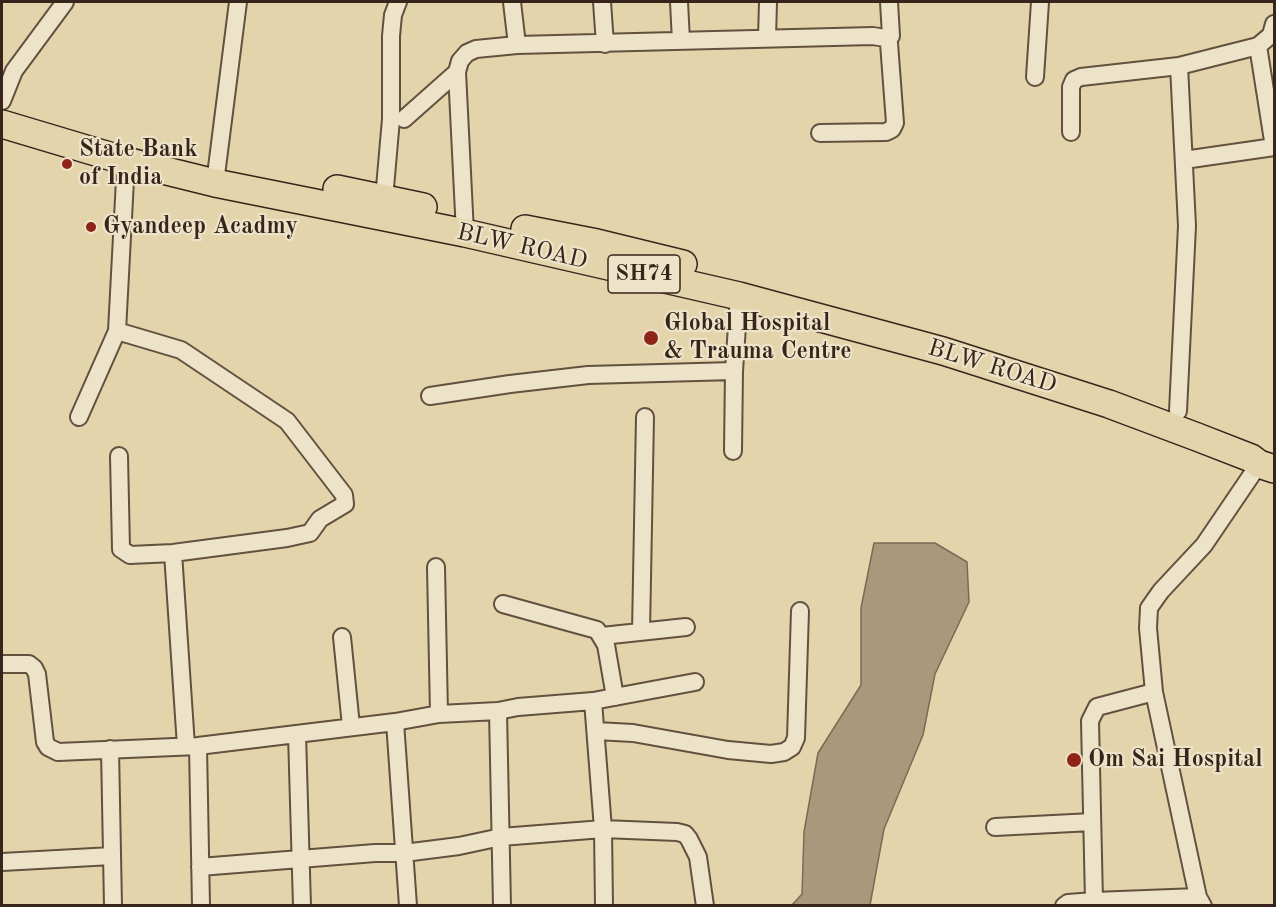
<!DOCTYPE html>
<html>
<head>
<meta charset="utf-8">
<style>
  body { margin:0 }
  #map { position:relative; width:1276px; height:907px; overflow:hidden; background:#e4d4ac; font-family:"Old Standard TT",serif }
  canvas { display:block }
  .frame { position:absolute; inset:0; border:3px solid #37251b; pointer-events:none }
</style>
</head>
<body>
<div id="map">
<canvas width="1276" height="907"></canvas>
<div class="frame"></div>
</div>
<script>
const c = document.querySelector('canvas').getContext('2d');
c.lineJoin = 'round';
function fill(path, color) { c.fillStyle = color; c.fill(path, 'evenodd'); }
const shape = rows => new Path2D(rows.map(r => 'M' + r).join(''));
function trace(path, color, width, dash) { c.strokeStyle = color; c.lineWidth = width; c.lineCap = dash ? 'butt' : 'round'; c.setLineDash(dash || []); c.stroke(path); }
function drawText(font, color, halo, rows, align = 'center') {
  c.font = font + ' "Old Standard TT",serif'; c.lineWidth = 4.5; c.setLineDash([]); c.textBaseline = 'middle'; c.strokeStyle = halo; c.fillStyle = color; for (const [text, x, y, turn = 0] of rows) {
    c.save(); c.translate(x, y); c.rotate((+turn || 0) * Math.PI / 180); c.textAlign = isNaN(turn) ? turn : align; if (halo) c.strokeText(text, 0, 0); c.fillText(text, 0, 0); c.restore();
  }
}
const water = shape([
  [874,543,935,543,967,562,969,602,935,674,923,735,884,829,870,905,792,905,802,894,804,832,818,753,861,685,861,608,874,543]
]);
fill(water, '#a9987b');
trace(water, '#7b6a55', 1.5);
const minor = shape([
  [512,2,517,45],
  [602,2,605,44],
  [679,2,681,41],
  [889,2,891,36],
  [767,38,768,2],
  [1258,46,1274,147],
  [1035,77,1040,2],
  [2,101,14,71,65,2],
  [404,119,457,72],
  [1071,132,1071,87,1074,80,1081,77,1179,66,1258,46,1271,35,1274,24],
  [1184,160,1274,147],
  [215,183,238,2],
  [384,199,391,119,391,36,393,15,398,2],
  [465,233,457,72,460,61,467,53,476,49,517,45,873,36,885,38,889,43,895,123,892,129,886,132,820,133],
  [117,331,181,350,287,421,344,495,345,504,320,519,310,533,287,538,173,553,130,555,121,549,119,456],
  [430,396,510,384,588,375,734,371],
  [1178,411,1187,226,1179,66],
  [79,417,117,331,126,161],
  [733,451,734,371,739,296],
  [173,553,186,746],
  [436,567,439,714],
  [503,604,597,630,606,645,615,697],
  [641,632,645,417],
  [602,636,686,627],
  [342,637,351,726],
  [2,664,29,664,34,668,37,674,45,742,48,747,58,752,198,746,395,722,439,714,498,711,518,707,593,701,695,682],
  [593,701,603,829,604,906],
  [498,711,502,906],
  [395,722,408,906],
  [596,731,633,733,728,750,771,754,784,752,792,747,796,738,800,611],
  [297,734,302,906],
  [198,746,201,906],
  [110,749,113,906],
  [995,827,1092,822],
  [2,862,112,856],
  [200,867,375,853,404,853,459,846,501,837,603,829,677,832,685,834,689,839,698,857,705,906],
  [1094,901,1090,721,1097,707,1154,692],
  [1064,906,1068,903,1094,901,1198,897],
  [1203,906,1198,897,1154,692,1148,628,1149,608,1161,591,1204,545,1259,464]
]);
const primary = shape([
  [2,124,126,161,215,183,465,233,739,296,943,351,1109,404,1197,437,1251,458,1259,464,1274,469],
  [337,189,423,207],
  [525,229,597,243,683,264]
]);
trace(minor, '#62513f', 20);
trace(primary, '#37251b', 30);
trace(minor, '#ede3c9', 16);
trace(primary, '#e4d4ac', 27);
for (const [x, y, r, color] of [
  [67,164,6,"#8f2418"],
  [91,227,6,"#8f2418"],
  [651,338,8,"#8f2418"],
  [1074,760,8,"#8f2418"]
]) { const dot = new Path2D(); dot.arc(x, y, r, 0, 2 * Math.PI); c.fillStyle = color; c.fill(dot); trace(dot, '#ede3c9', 2); }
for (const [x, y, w] of [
  [644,274,72]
]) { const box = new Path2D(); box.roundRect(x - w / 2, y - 19, w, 38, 4.5); c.fillStyle = '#ede3c9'; c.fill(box); trace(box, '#37251b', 1.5); }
drawText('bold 22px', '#37251b', null, [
  ["SH74",644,274]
]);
drawText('bold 24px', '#37251b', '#ede3c9', [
  ["State Bank",79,150],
  ["of India",79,178],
  ["Gyandeep Acadmy",103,227],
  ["Global Hospital",664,324],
  ["& Trauma Centre",664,352],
  ["Om Sai Hospital",1088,760]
], 'left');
drawText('24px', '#37251b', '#ede3c9', [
  ["BLW ROAD",522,247,13],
  ["BLW ROAD",992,367,17]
]);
</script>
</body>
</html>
